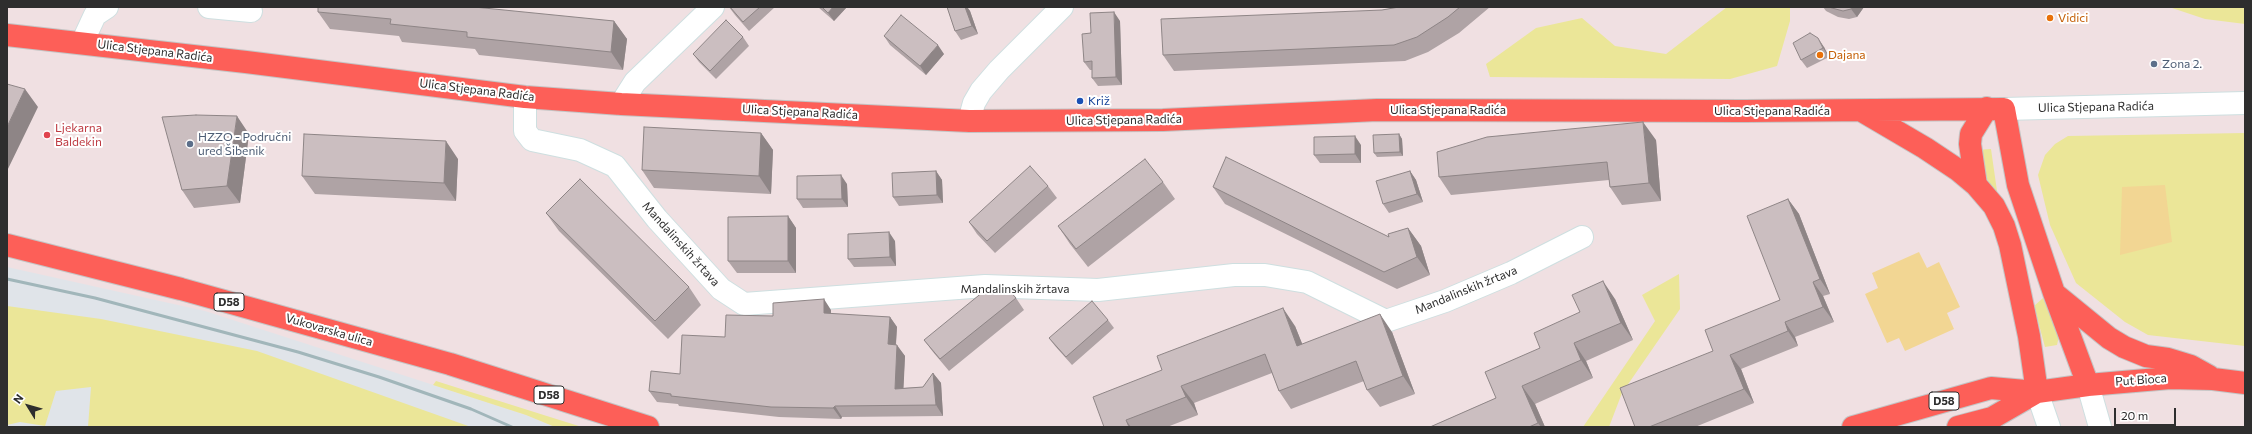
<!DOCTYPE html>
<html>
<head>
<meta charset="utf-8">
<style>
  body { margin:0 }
  #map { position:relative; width:2252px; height:434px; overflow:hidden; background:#f0e0e2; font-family:Commissioner,sans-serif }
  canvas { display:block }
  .frame { position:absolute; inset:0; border:8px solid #2e2e2e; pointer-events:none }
  .north { position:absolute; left:8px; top:386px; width:40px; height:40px; -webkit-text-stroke:3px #fff; paint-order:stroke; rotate:307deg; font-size:11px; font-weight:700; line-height:16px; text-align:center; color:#2e2e2e }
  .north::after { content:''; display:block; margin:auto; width:14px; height:18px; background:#2e2e2e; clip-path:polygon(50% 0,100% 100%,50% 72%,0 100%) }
  .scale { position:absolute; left:2114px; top:408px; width:62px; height:18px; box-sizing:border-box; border:2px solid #2e2e2e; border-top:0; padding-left:5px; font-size:12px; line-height:14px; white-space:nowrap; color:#2e2e2e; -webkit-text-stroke:3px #fff; paint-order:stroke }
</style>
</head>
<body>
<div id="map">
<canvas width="2252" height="434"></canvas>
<div class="frame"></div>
<div class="north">N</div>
<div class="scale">20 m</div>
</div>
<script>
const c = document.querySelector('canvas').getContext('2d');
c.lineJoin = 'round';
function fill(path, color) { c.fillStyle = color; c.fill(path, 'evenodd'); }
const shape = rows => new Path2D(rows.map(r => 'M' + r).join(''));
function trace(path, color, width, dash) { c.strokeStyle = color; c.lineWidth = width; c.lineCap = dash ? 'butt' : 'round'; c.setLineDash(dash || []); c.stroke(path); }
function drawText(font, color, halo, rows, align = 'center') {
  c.font = font + ' Commissioner,sans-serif'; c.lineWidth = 4; c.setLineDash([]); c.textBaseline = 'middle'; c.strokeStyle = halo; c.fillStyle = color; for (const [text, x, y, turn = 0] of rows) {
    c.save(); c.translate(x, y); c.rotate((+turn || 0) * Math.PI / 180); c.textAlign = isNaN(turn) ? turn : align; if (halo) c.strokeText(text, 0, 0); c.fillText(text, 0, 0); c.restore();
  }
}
fill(shape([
  [7,267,205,311,526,415,555,427,7,427]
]), '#e0e4e9');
fill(shape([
  [1727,7,1790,7,1790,21,1777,66,1730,79,1490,77,1486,64,1536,28,1582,18,1615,46,1666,54],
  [2169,7,2245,7,2245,24,2205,19],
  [2245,133,2245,346,2148,335,2125,322,2076,283,2050,225,2038,175,2045,155,2055,144,2068,136],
  [1991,149,1997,191,1994,193,1982,169,1977,150],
  [1679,274,1680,309,1622,393,1609,427,1583,427,1655,321,1642,295],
  [2043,298,2059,336,2057,345,2045,347,2034,306],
  [7,306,101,319,257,351,471,427,88,427,91,387,56,391,45,426,20,422,7,425],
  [436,381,550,417,582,427,555,427,526,415,433,385]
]), '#ebe698');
fill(shape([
  [2165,185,2172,242,2120,255,2122,187],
  [1919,252,1927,268,1939,262,1960,307,1947,313,1954,329,1905,351,1899,338,1887,343,1865,294,1878,288,1872,273]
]), '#f2d693');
const minor = shape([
  [209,7,251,11],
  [82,43,95,15,107,7],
  [525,97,525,131,532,140,580,150,615,166,657,219,721,289,744,304,985,286,1098,290,1234,275,1265,275,1307,282,1386,321,1445,301,1511,273,1582,237],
  [621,104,635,82,713,7],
  [2004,109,2245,103],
  [969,121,974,103,981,91,999,70,1062,7],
  [2088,385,2100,427],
  [2037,392,2049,427]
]);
const major = shape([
  [7,35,246,62,525,97,621,104,969,121,1163,120,1377,110,1744,111,2004,109,2018,185,2054,293,2088,385],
  [1862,111,1925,148,1958,170,1976,185,1994,206,2004,226,2010,245,2029,336,2037,392],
  [1976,185,1970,144,1971,134,1987,108],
  [7,245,181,289,450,364,648,427],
  [2055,294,2109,338,2124,347,2146,356,2168,359,2191,366,2209,376],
  [1853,427,1991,388,2037,392,2088,385,2170,378,2213,379,2245,383],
  [1958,427,1992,418,2037,392]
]);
trace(minor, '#cedfe0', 24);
trace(major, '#c4c4c4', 24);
trace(minor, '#fff', 22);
trace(major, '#fd5f58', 22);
trace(shape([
  [7,279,95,298,298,352,379,377,471,409,512,427]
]), '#a1b6ba', 3);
fill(shape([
  [729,7,775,7,749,31,735,15],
  [818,7,847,7,834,21],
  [947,7,967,7,970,11,978,34,961,40,955,31],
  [1399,7,1490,7,1459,33,1428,52,1405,61,1174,71,1163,55,1382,10],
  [1823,7,1864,7,1857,17,1849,19,1838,17,1826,11],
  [318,12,614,21,627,39,623,70,479,55,475,49,402,42,399,36,330,29],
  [1120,21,1122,85,1098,86,1092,78,1092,70,1090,70,1084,62,1091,33],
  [884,36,944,54,926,75,890,45],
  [743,37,749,46,716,79,699,62,693,54],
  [1824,47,1829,57,1807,68,1801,60],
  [761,133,773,150,771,194,654,188,642,170],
  [249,134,240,203,194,208,182,190],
  [1399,134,1402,139,1403,156,1377,157,1374,153],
  [1656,140,1661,201,1622,205,1610,187,1609,180,1451,195,1439,177],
  [1361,145,1361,163,1320,163,1314,155],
  [458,159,456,201,315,194,302,176],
  [936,171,942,180,943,203,899,206,893,197],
  [1410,171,1416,180,1423,202,1389,213,1383,204],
  [1163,182,1175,199,1088,267,1070,244,1058,226],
  [847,184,848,207,803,208,797,199],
  [1048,186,1057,198,995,253,977,234,969,222],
  [1213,187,1389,237,1408,228,1421,246,1430,275,1397,289,1225,204],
  [1788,199,1799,214,1830,294,1823,296,1834,322,1795,337,1798,346,1741,369,1754,403,1695,427,1635,427,1713,351,1780,300],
  [546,213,689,287,701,305,668,339,559,231],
  [788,216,796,228,796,273,737,273,728,261],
  [895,241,896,266,854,267,848,259],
  [1016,298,1024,310,949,371,933,352,924,340],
  [1615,299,1633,340,1586,361,1593,378,1535,404,1545,427,1430,427,1496,398,1540,348],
  [831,310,831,314,890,317,897,327,896,345,905,356,903,388,923,387,933,373,941,383,943,416,842,417,841,419,779,417,679,406,678,404,657,402,649,391,680,374,725,337,773,316],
  [1108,320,1114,328,1072,365,1055,346,1049,338],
  [1295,326,1302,344,1392,332,1415,394,1380,407,1367,390,1364,381,1291,409,1279,391,1272,373,1194,403,1198,415,1167,427,1104,427]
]), '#afa3a5');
fill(shape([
  [833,7,847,7,834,21,828,13],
  [965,7,967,7,970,11,978,34,972,26],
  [1852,7,1864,7,1857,17,1851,9],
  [1114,12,1120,21,1122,85,1116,77],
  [614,21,627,39,623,70,611,52],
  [1818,38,1824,47,1829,57,1823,48],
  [938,45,944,54,926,75,920,66],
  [25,89,38,107,7,171,7,127],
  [237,116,249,134,240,203,227,186],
  [1643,122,1656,140,1661,201,1649,183],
  [761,133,773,150,771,194,759,176],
  [1399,134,1402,139,1403,156,1400,152],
  [1355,136,1361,145,1361,163,1355,154],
  [446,141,458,159,456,201,444,183],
  [936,171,942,180,943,203,937,195],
  [1410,171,1416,180,1423,202,1417,194],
  [841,175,847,184,848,207,842,199],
  [1788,199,1799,214,1830,294,1820,279],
  [788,216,796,228,796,273,788,261],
  [1408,228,1421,246,1430,275,1417,257],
  [889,232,895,241,896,266,890,257],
  [1603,281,1615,299,1633,340,1621,323],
  [1813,282,1823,296,1834,322,1823,307],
  [824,299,831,310,831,324,824,313],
  [1283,308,1295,326,1310,363,1297,346],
  [1380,314,1392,332,1415,394,1403,376],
  [890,317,897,327,895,355,888,344],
  [1785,322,1795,337,1798,346,1788,331],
  [1574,343,1586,361,1593,378,1581,360],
  [897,345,905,356,903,400,895,389],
  [1730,355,1741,369,1754,403,1744,389],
  [933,373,941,383,943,416,936,405],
  [1181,386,1194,403,1198,415,1186,397],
  [1522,386,1535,404,1545,427,1541,427,1538,423],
  [835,406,842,417,841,419,833,408],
  [1126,420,1131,427,1129,427]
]), '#8e8586');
const building = shape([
  [318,7,474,7,614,21,611,52,467,37,467,32,390,24,391,19,318,12,318,7],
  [730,7,760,7,743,22,730,7],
  [822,7,833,7,828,13,822,7],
  [947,7,965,7,972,26,955,31,947,7],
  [1399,7,1460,7,1448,17,1417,37,1394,45,1163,55,1161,19,1382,10,1399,7],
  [1829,7,1852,7,1851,9,1843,11,1832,8,1829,7],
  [1114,12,1116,77,1092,78,1092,61,1084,62,1082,34,1091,33,1090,13,1114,12],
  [901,15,938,45,920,66,884,36,901,15],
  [726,20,743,37,710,71,693,54,726,20],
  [1810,33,1818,38,1823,48,1801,60,1793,43,1810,33],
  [7,84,25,89,7,127,7,84],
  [196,115,237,116,227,186,182,190,162,117,196,115],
  [1643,122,1649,183,1610,187,1607,162,1439,177,1437,152,1487,137,1643,122],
  [644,127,761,133,759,176,642,170,644,127],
  [304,134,446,141,444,183,302,176,304,134],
  [1399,134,1400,152,1374,153,1373,135,1399,134],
  [1355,136,1355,154,1314,155,1314,137,1355,136],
  [1226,157,1389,237,1388,234,1408,228,1417,257,1384,272,1213,187,1226,157],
  [1145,159,1163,182,1076,249,1058,226,1145,159],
  [1030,166,1048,186,987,241,969,222,1030,166],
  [936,171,937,195,893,197,892,173,936,171],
  [1410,171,1417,194,1383,204,1376,181,1410,171],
  [841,175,842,199,797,199,797,176,841,175],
  [580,179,689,287,655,321,546,213,580,179],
  [1788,199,1820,279,1813,282,1823,307,1785,322,1788,331,1730,355,1744,389,1649,427,1635,427,1620,388,1713,351,1705,330,1780,300,1747,216,1788,199],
  [788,216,788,261,728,261,728,217,788,216],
  [889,232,890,257,848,259,848,234,889,232],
  [1603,281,1621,323,1574,343,1581,360,1522,386,1538,423,1529,427,1430,427,1496,398,1485,372,1540,348,1534,333,1580,312,1572,295,1603,281],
  [989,287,1007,288,1016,298,940,359,924,340,989,287],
  [824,299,824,313,890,317,888,344,897,345,895,389,923,387,933,373,936,405,835,406,833,408,771,407,671,396,671,394,649,391,651,371,680,374,682,335,725,337,726,315,773,316,773,303,824,299],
  [1092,301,1108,320,1066,357,1049,338,1092,301],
  [1283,308,1297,346,1380,314,1403,376,1367,390,1356,361,1279,391,1265,354,1181,386,1186,397,1126,420,1129,427,1104,427,1093,397,1162,370,1157,356,1283,308]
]);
fill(building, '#cbbec0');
trace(building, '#8e8586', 1);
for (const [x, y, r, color] of [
  [2050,18,4,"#e8710a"],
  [1820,55,4,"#e8710a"],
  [2154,64,4,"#5c6f8a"],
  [1080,101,4,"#1a4fb4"],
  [47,135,4,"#e0444e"],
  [190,144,4,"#5c6f8a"]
]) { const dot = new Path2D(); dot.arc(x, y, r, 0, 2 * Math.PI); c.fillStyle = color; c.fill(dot); trace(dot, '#fff', 1.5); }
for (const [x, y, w] of [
  [229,302,30],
  [549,395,30],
  [1944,401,30]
]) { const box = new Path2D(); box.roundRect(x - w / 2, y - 9, w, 18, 3); c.fillStyle = '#fff'; c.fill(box); trace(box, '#2e2e2e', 1); }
drawText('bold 11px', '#2e2e2e', null, [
  ["D58",229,302],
  ["D58",549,395],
  ["D58",1944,401]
]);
drawText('12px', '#c56008', '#fff', [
  ["Vidici",2058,18],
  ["Dajana",1828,55]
], 'left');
drawText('12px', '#2e2e2e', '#fff', [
  ["Ulica Stjepana Radića",155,51,7],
  ["Ulica Stjepana Radića",477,90,7],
  ["Ulica Stjepana Radića",2096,107,-1],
  ["Ulica Stjepana Radića",1448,110],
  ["Ulica Stjepana Radića",1772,111],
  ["Ulica Stjepana Radića",800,112,3],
  ["Ulica Stjepana Radića",1124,120,-1],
  ["Mandalinskih žrtava",681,244,48],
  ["Mandalinskih žrtava",1015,289],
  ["Mandalinskih žrtava",1466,290,-22],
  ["Vukovarska ulica",329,330,16],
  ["Put Bioca",2141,380,-4]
]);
drawText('12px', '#4e5e75', '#fff', [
  ["Zona 2.",2162,64],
  ["HZZO - Područni",198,137],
  ["ured Šibenik",198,151]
], 'left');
drawText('12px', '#164399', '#fff', [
  ["Križ",1088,101]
], 'left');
drawText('12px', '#be3a42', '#fff', [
  ["Ljekarna",55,128],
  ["Baldekin",55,142]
], 'left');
</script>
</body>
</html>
